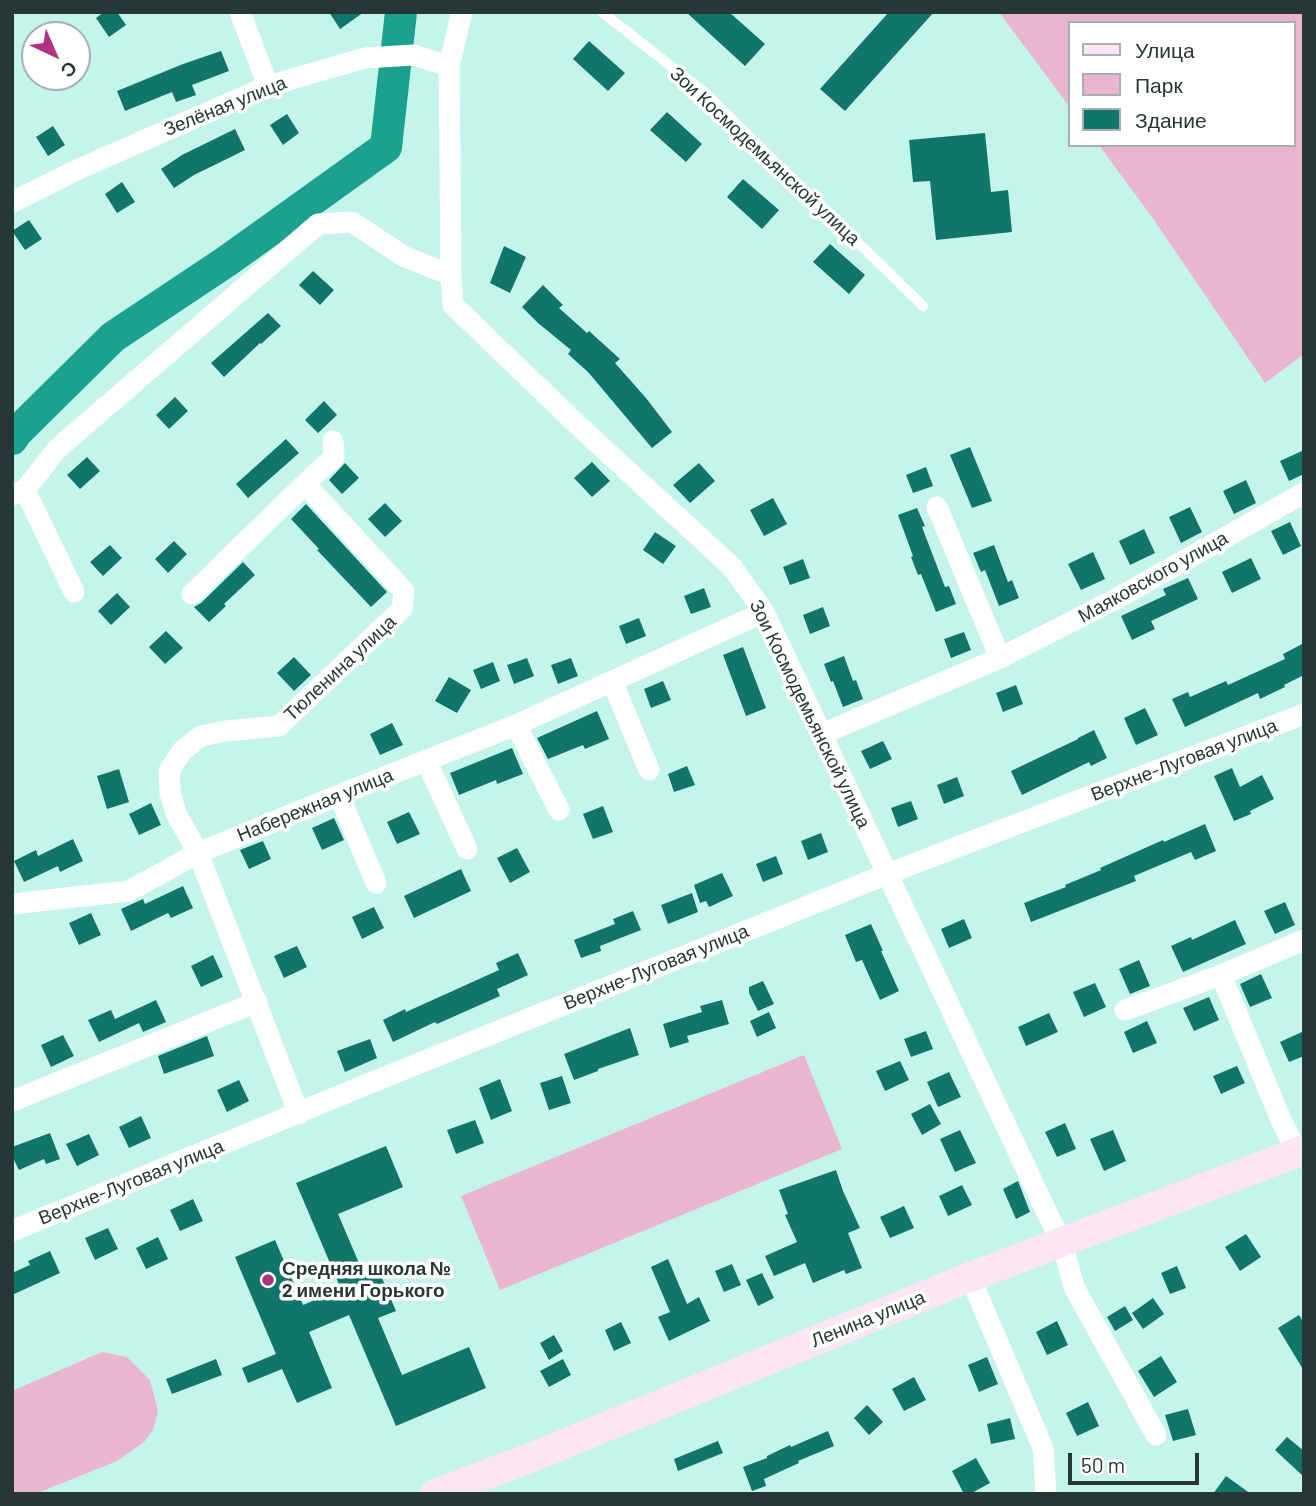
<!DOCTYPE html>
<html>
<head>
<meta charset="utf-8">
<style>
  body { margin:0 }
  #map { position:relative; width:1316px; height:1506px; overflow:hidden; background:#c5f4ea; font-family:Barlow,sans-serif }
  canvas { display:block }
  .frame { position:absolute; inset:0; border:14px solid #263835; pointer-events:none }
  .legend { position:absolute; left:1068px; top:21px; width:228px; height:126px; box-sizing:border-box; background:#fff; border:2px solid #a8afae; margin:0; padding:9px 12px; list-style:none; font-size:21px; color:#263835 }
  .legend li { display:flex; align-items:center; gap:14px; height:35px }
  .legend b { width:35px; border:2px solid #a8afae }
  .north { position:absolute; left:21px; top:21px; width:70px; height:70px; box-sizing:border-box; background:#fff; border:2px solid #a8afae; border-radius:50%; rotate:136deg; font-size:19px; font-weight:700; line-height:28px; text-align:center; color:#263835 }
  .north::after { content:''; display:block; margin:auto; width:24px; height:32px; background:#b13280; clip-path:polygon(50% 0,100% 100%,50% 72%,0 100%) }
  .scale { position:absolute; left:1068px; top:1453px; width:131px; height:32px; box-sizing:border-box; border:4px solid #263835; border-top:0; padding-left:9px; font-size:21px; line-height:24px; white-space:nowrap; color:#263835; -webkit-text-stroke:5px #fff; paint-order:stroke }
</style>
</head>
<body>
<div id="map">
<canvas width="1316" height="1506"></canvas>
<div class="frame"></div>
<ul class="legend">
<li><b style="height:9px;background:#fce6f1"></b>Улица</li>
<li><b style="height:19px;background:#eab5cf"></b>Парк</li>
<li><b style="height:19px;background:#117669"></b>Здание</li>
</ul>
<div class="north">С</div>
<div class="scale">50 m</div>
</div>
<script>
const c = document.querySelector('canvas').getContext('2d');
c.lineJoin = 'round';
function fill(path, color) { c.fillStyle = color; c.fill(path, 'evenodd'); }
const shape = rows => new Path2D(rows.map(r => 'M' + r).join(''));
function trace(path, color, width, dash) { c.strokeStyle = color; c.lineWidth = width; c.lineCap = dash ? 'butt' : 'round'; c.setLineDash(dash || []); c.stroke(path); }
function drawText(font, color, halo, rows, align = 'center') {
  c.font = font + ' Barlow,sans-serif'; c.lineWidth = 7; c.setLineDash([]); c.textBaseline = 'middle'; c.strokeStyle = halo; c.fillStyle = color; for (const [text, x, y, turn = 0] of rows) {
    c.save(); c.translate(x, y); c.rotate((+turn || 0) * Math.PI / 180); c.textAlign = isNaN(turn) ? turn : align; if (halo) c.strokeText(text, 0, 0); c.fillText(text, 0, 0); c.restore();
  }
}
fill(shape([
  [999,12,1304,12,1304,354,1265,383,1152,217,1099,145,1293,145,1293,23,1069,23,1069,106],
  [804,1055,842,1149,500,1290,461,1196],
  [102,1352,127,1357,150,1380,158,1411,153,1430,144,1442,117,1461,35,1494,12,1494,12,1391]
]), '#eab5cf');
trace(shape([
  [12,439,16,433,113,337,227,261,386,147,401,12]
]), '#1ca08f', 32);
fill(shape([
  [104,12,117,12,126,25,109,37,96,18],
  [329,12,364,12,340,29],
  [686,12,729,12,765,44,745,66],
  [889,12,934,12,845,111,820,89],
  [589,41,625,73,608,91,573,59],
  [221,51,229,71,192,85,196,95,176,102,172,92,125,111,117,91,183,64],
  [667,112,702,144,686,162,650,130],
  [287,114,299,133,283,145,270,125],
  [53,126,65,145,48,156,36,137],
  [235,129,245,150,194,175,174,188,161,169,182,155],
  [985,133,991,192,1008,190,1012,232,936,240,930,181,913,182,909,140],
  [743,179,779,210,762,229,727,197],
  [122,182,135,202,117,213,105,194],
  [29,220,42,239,25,250,12,231],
  [830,244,865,275,849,294,813,262],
  [504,246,526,257,510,293,490,283],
  [313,271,334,290,320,305,299,285],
  [543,285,563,305,559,308,587,333,589,331,620,359,615,363,646,398,672,432,652,448,588,372,568,354,571,350,538,323,522,307],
  [268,313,281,326,261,344,260,343,224,377,211,363],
  [175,397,188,411,169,429,156,415],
  [324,401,337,415,318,433,305,420],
  [286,439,299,453,248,498,236,484],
  [970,447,992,501,972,508,950,455],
  [1304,450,1304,474,1289,481,1280,461],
  [87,457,100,471,80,489,67,475],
  [592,462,610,481,592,497,574,478],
  [345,463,359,478,342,494,329,480],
  [699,463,715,481,690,503,673,485],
  [926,467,933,486,913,493,906,475],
  [1246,480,1256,503,1234,514,1223,491],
  [773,498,787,524,764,536,750,510],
  [385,503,402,521,385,537,368,519],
  [306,504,387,592,371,607,317,550,319,549,291,519],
  [1190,507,1202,532,1181,543,1169,517],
  [917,508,925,526,922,527,945,587,949,586,956,604,936,612,921,574,918,575,911,557,913,556,898,515],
  [1290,522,1301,546,1283,555,1271,531],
  [1144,529,1155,553,1130,565,1119,541],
  [655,532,676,546,663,564,643,550],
  [174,541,187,554,168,573,155,559],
  [110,545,122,558,103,576,90,562],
  [994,545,1008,582,1012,580,1019,598,999,606,985,570,981,572,973,553],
  [1093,552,1105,579,1081,590,1068,564],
  [1251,558,1261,579,1232,593,1222,572],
  [803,559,810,578,790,585,783,567],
  [243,562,255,575,224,604,226,606,209,622,194,607,201,603],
  [1188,578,1198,599,1151,621,1155,629,1132,640,1121,616,1166,595,1163,589],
  [704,588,711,607,691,614,684,596],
  [117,593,130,607,111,625,98,611],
  [823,607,830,626,810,634,803,615],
  [639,618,646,636,626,644,619,626],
  [166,631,183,648,165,664,149,647],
  [964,632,971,650,951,658,944,639],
  [1304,643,1304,675,1284,685,1285,687,1260,699,1258,693,1185,727,1172,699,1188,692,1190,697,1226,681,1228,685,1285,659,1283,654],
  [743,647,766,708,746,716,723,655],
  [844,656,853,681,856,680,863,699,843,707,833,681,831,682,824,664],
  [294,657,311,675,294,691,277,673],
  [527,658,534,676,514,684,507,665],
  [571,658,578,676,558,684,551,665],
  [493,662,500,681,481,689,473,670],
  [449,677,471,690,457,713,435,701],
  [663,681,671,700,651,708,644,689],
  [1016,685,1023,704,1003,712,996,693],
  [1145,708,1158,735,1136,745,1124,718],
  [597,711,609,739,585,749,583,745,548,759,537,738],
  [392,723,403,745,380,755,370,734],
  [1094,730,1107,758,1091,766,1089,762,1022,795,1011,771,1078,739,1078,738],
  [883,741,892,759,870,769,861,751],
  [512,748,523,774,497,784,496,780,459,795,450,773],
  [687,766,695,785,674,792,668,774],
  [1232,768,1240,787,1262,775,1274,799,1250,811,1251,814,1234,821,1214,776],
  [119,769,129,802,107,809,97,776],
  [957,777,964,796,944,804,937,785],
  [911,801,918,819,898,827,891,808],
  [151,803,161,825,139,835,129,814],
  [603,806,613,832,593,839,583,814],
  [409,812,420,834,397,844,387,822],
  [334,818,344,840,322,850,312,828],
  [1205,824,1216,851,1195,860,1191,852,1134,876,1136,881,1031,922,1024,903,1066,887,1065,885,1101,870,1100,868,1163,840,1164,842],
  [821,833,828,852,808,860,801,841],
  [73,839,83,861,60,872,58,866,24,882,14,861,36,850,38,856],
  [263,841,271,859,249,869,240,850],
  [517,848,530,872,510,883,497,858],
  [776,856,783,874,763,882,756,864],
  [461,869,471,891,414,918,404,896],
  [722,873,733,896,709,907,706,901,700,903,694,885],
  [183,886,193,908,171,918,168,913,131,931,121,909,143,899,145,904],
  [692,893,698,912,668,924,661,905],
  [1285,902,1295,925,1275,934,1264,911],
  [374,907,384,928,362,939,352,917],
  [633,911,641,930,600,946,601,951,581,958,574,940,615,924,613,919],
  [91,913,101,935,79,945,69,923],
  [964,919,972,938,949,948,941,929],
  [1235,920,1246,944,1183,972,1171,946,1191,937,1192,940],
  [871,924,883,951,881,951,899,991,880,1000,862,960,856,962,845,935],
  [297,946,307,967,284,978,274,956],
  [518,953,528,975,497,989,500,996,437,1024,435,1022,393,1042,383,1020,405,1009,406,1012,499,970,496,963],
  [213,955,223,977,201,987,191,966],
  [1139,960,1150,986,1130,994,1119,969],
  [1261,974,1272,998,1250,1007,1240,984],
  [763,981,774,1004,758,1011,749,993,749,987],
  [1095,983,1106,1007,1084,1017,1073,992],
  [1209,997,1219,1020,1194,1031,1183,1008],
  [156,1000,166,1022,143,1032,139,1023,99,1042,88,1020,111,1010,115,1019],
  [722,1000,729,1024,687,1036,689,1042,670,1048,663,1024,702,1012,700,1006],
  [769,1012,776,1028,757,1037,750,1021],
  [1049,1013,1058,1032,1026,1046,1018,1027],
  [1147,1021,1157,1043,1133,1053,1124,1032],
  [630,1028,639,1055,598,1069,598,1071,574,1080,564,1054],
  [926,1031,933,1049,911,1057,904,1039],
  [1304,1031,1304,1056,1289,1062,1280,1042],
  [63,1035,74,1056,51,1067,41,1045],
  [207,1036,214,1056,164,1074,158,1056],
  [370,1039,377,1058,345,1072,337,1051],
  [900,1061,909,1080,885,1091,876,1071],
  [1237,1066,1245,1083,1221,1094,1213,1076],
  [949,1072,961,1097,938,1107,927,1082],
  [562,1076,571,1103,549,1110,540,1083],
  [500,1079,512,1111,491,1120,479,1088],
  [239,1080,249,1101,227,1112,217,1090],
  [930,1104,941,1124,922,1135,911,1114],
  [141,1116,151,1138,129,1148,119,1127],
  [475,1120,484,1143,456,1154,447,1130],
  [1065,1123,1076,1149,1057,1157,1045,1132],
  [960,1130,976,1163,955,1172,940,1139],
  [1113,1130,1126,1161,1104,1171,1090,1139],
  [50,1133,60,1159,46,1164,44,1159,19,1170,12,1156,12,1147],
  [89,1134,99,1155,77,1166,66,1144],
  [386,1146,403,1187,338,1214,362,1270,376,1264,396,1311,378,1318,402,1375,469,1347,486,1388,396,1426,349,1315,309,1332,332,1388,297,1403,282,1369,248,1383,242,1368,276,1354,235,1257,275,1240,303,1305,341,1289,296,1183],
  [836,1170,843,1191,860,1228,848,1233,862,1268,846,1274,844,1270,813,1283,805,1263,774,1276,765,1256,797,1242,785,1215,788,1214,779,1190],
  [1018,1181,1030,1212,1016,1219,1003,1189],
  [962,1185,972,1205,948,1216,939,1196],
  [193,1199,203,1221,180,1231,170,1210],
  [904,1206,914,1228,890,1238,880,1217],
  [108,1228,118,1249,95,1260,85,1238],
  [1246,1234,1261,1257,1240,1271,1225,1247],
  [158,1237,168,1259,146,1269,136,1248],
  [50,1251,60,1273,12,1295,12,1273,30,1265,28,1261],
  [668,1259,687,1304,699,1297,710,1321,669,1341,658,1317,670,1312,651,1267],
  [732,1264,741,1285,724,1292,715,1271],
  [1177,1266,1186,1288,1170,1294,1161,1273],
  [762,1273,774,1298,758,1306,746,1280],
  [1153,1298,1164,1314,1143,1329,1132,1313],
  [1125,1306,1133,1320,1115,1331,1107,1317],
  [1299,1315,1304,1323,1304,1371,1278,1328],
  [1057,1321,1068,1345,1047,1355,1036,1332],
  [621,1322,631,1343,614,1351,605,1330],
  [554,1335,563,1351,549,1360,540,1343],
  [1161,1356,1177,1382,1154,1397,1138,1371],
  [987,1357,998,1384,979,1392,968,1365],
  [216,1359,222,1375,172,1394,166,1379],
  [563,1359,571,1375,549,1387,540,1371],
  [914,1377,926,1400,904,1411,892,1389],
  [1088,1402,1099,1426,1077,1436,1066,1413],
  [867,1405,883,1422,869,1435,854,1418],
  [1188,1409,1196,1435,1173,1441,1165,1415],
  [1010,1418,1015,1439,991,1444,987,1424],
  [828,1431,834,1446,798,1461,799,1463,764,1479,766,1486,752,1491,743,1467,767,1458,767,1456,790,1445,791,1447],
  [1287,1437,1304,1451,1304,1477,1275,1450],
  [718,1441,723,1453,678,1471,674,1459],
  [976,1458,990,1483,970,1494,964,1494,952,1471],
  [1226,1476,1251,1494,1213,1494]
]), '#117669');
trace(shape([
  [602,12,704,92,923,306]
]), '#fff', 10);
trace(shape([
  [240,12,268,86],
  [462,12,449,66,451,275,453,305,583,430,732,567,764,612,1049,1217,1062,1242,1074,1287,1156,1435],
  [12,202,81,168,268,86,365,58,413,55,449,66],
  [25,490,74,592],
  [12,495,25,490,57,449,318,224,352,222,403,256,451,275],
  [937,507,1000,658],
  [192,594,305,484,334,457,333,441],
  [612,681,649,770],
  [516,725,559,810],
  [822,734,1000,658,1116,599,1304,493],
  [426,760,467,849],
  [339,795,376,883],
  [12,904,129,891,198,853,339,795,516,725,764,612],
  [1221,975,1282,1122,1297,1153],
  [1125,1010,1221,975,1304,940],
  [12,1101,257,1002],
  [299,1114,198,853,176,813,170,793,169,771,182,751,201,736,226,731,279,726,402,609,404,591,305,484],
  [12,1231,380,1079,887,874,1304,714],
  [970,1277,1043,1448,1046,1494]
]), '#fff', 21);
trace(shape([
  [435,1494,535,1456,970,1277,1304,1150]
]), '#fce6f1', 30);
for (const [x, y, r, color] of [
  [268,1280,7,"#b13280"]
]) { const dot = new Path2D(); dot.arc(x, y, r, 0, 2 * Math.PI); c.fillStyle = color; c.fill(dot); trace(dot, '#fff', 2.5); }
drawText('19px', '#263835', '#fff', [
  ["Зелёная улица",225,106,-22],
  ["Зои Космодемьянской улица",765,156,43],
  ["Маяковского улица",1153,577,-29],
  ["Тюленина улица",340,668,-43],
  ["Зои Космодемьянской улица",810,714,64],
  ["Верхне-Луговая улица",1184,760,-21],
  ["Набережная улица",315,805,-22],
  ["Верхне-Луговая улица",656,967,-22],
  ["Верхне-Луговая улица",131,1182,-22],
  ["Ленина улица",868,1319,-22]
]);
drawText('bold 19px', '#263835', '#fff', [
  ["Средняя школа №",282,1269],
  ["2 имени Горького",282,1291]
], 'left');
</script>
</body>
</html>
